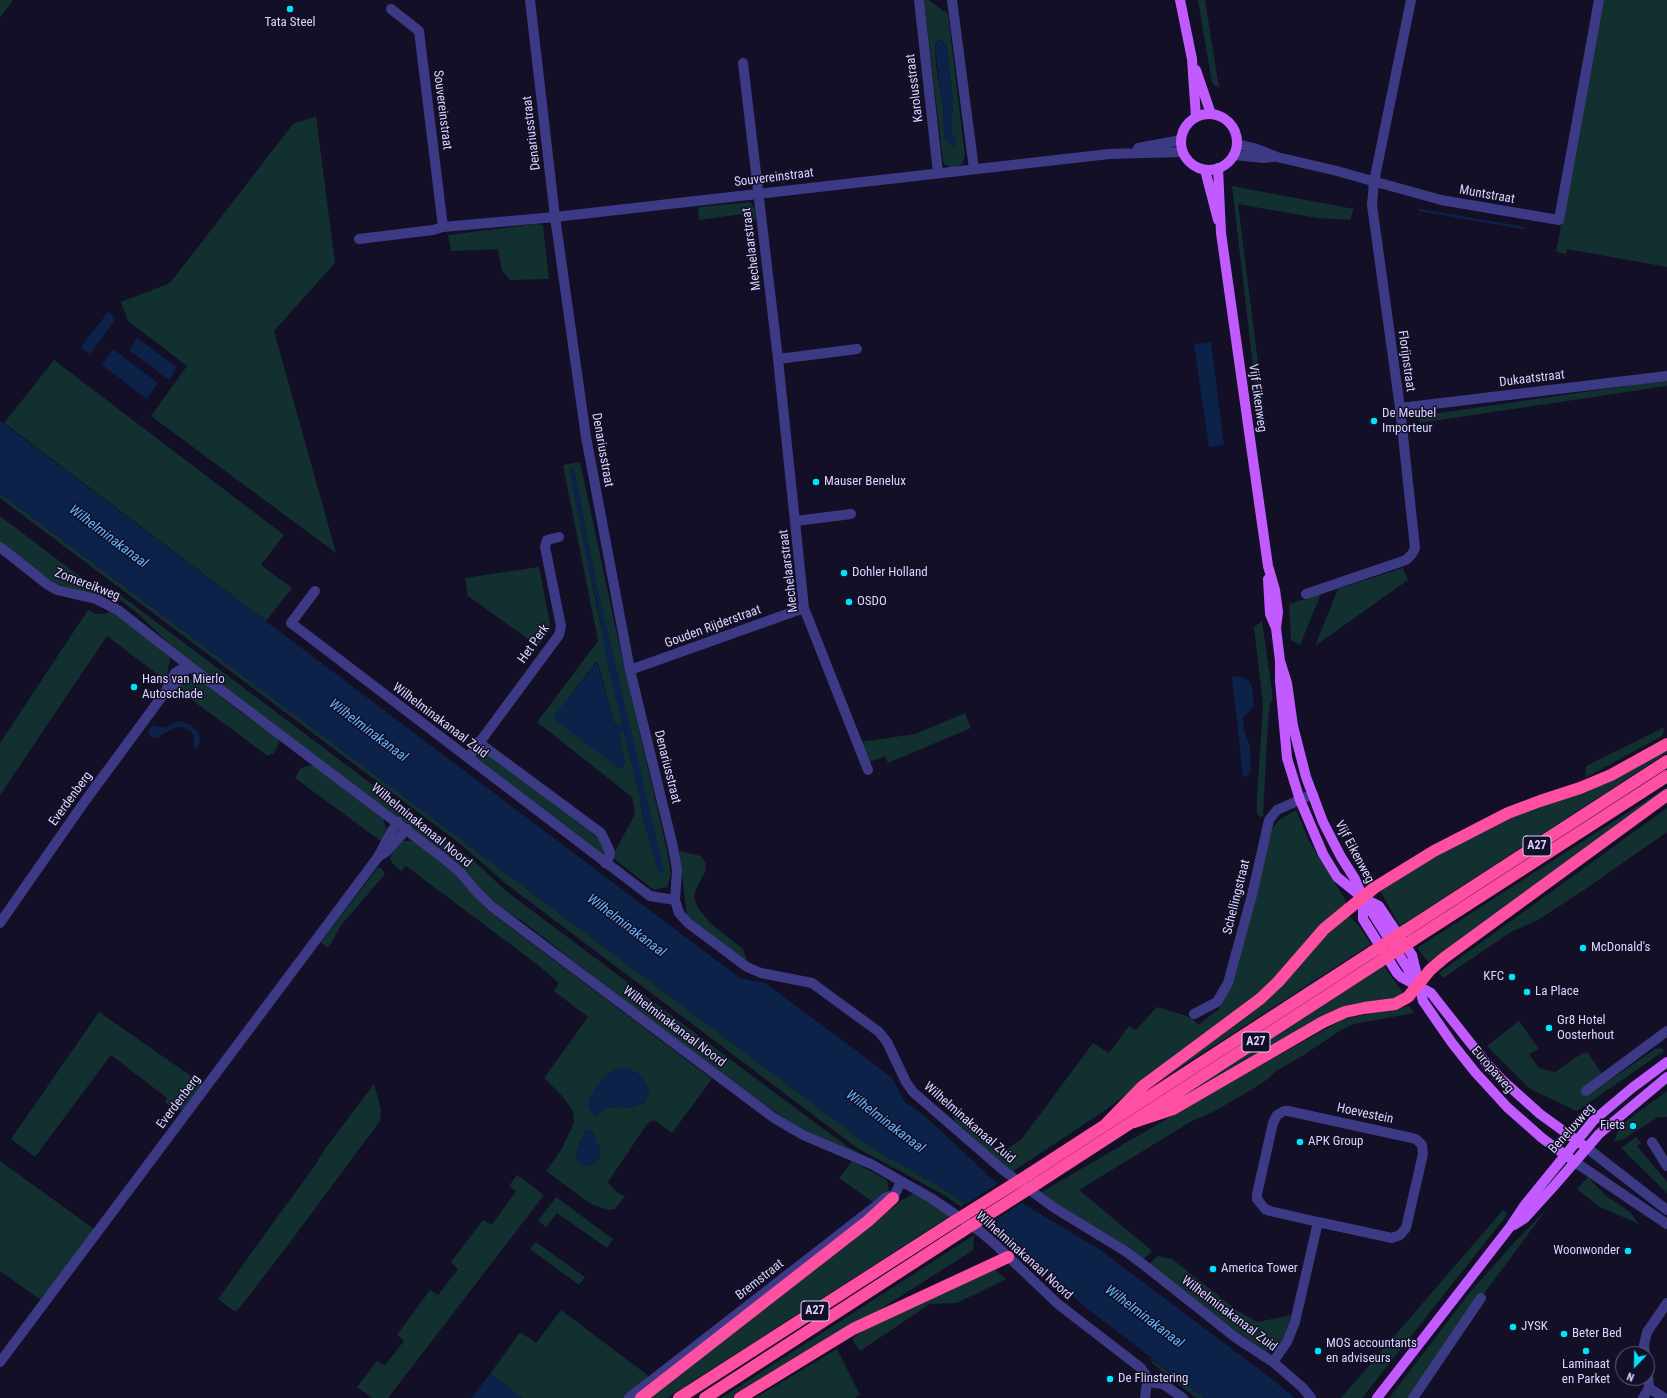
<!DOCTYPE html>
<html>
<head>
<meta charset="utf-8">
<style>
  body { margin:0 }
  #map { position:relative; width:1667px; height:1398px; overflow:hidden; background:#130f26; font-family:"Roboto Condensed",sans-serif }
  canvas { display:block }
  .north { position:absolute; left:1615px; top:1346px; width:40px; height:40px; box-sizing:border-box; background:#130f26; border:1px solid #625e7d; border-radius:50%; rotate:202deg; font-size:11px; font-weight:700; line-height:16px; text-align:center; color:#d9d4ff }
  .north::after { content:''; display:block; margin:auto; width:14px; height:18px; background:#00e5ff; clip-path:polygon(50% 0,100% 100%,50% 72%,0 100%) }
</style>
</head>
<body>
<div id="map">
<canvas width="1667" height="1398"></canvas>
<div class="north">N</div>
</div>
<script>
const c = document.querySelector('canvas').getContext('2d');
c.lineJoin = 'round';
function fill(path, color) { c.fillStyle = color; c.fill(path, 'evenodd'); }
const shape = rows => new Path2D(rows.map(r => 'M' + r).join(''));
function trace(path, color, width, dash) { c.strokeStyle = color; c.lineWidth = width; c.lineCap = dash ? 'butt' : 'round'; c.setLineDash(dash || []); c.stroke(path); }
function drawText(font, color, halo, rows, align = 'center') {
  c.font = font + ' "Roboto Condensed",sans-serif'; c.lineWidth = 3; c.setLineDash([]); c.textBaseline = 'middle'; c.strokeStyle = halo; c.fillStyle = color; for (const [text, x, y, turn = 0] of rows) {
    c.save(); c.translate(x, y); c.rotate((+turn || 0) * Math.PI / 180); c.textAlign = isNaN(turn) ? turn : align; if (halo) c.strokeText(text, 0, 0); c.fillText(text, 0, 0); c.restore();
  }
}
fill(shape([
  [0,0,13,0,0,18],
  [924,0,929,0,948,14,965,155,963,163,957,167,950,167,944,164,943,161],
  [939,40,946,45,947,48,953,103,951,128,952,134,956,139,954,145,951,144,945,138,944,131,943,107,936,65,935,45],
  [1198,0,1205,0,1219,88,1212,83],
  [1604,0,1667,0,1667,267,1567,249,1566,254,1556,252],
  [316,116,335,263,274,331,336,553,151,416,187,366,128,321,121,302,170,283,293,124],
  [1232,186,1354,209,1350,220,1317,218,1238,204,1266,426,1260,427],
  [750,202,755,209,756,219,744,221,742,214,699,220,698,207],
  [536,224,543,225,549,279,510,280,502,271,498,249,451,251,448,235],
  [54,360,284,535,261,565,292,588,266,621,4,423],
  [1667,380,1667,386,1420,423,1418,416],
  [580,462,618,639,667,850,671,874,667,887,654,890,612,857,635,814,632,797,537,722,598,641,563,465],
  [570,470,574,470,596,583,663,872,658,871,642,813,640,797,624,733,621,732,619,735,625,763,624,766,621,768,554,717,596,662,598,663,614,723,618,726,620,726,622,723,596,603],
  [0,493,840,1124,876,1150,952,1194,964,1204,961,1207,944,1195,857,1148,505,883,459,843,0,498],
  [0,516,103,594,102,598,55,584,0,543],
  [539,567,551,629,538,646,468,596,465,578],
  [1403,568,1408,580,1315,646,1338,589],
  [111,588,474,861,506,891,763,1084,848,1147,879,1163,835,1145,796,1126,753,1096,625,1001,525,923,497,905,476,884,465,870,449,856,176,650,136,612,108,591],
  [1321,594,1300,645,1291,640,1289,604],
  [88,610,95,614,105,614,111,610,156,645,170,658,167,677,165,680,107,636,0,795,0,743],
  [1262,621,1273,699,1270,704,1268,721,1263,816,1260,817,1257,813,1257,797,1263,705,1254,627],
  [198,678,239,711,278,738,279,743,274,753,268,756,177,689,184,682],
  [965,713,971,728,888,763,885,756,867,763,860,742,915,734],
  [1665,727,1662,736,1585,778,1586,766],
  [1667,745,1667,753,1400,926,1382,894,1381,892,1385,888,1423,864,1480,833],
  [482,749,600,839,606,856,475,757],
  [312,765,317,767,383,818,386,828,382,842,295,778,300,769,306,766],
  [1667,787,1667,792,1429,963,1417,948],
  [1667,808,1667,832,1584,890,1538,920,1511,932,1443,978,1439,973],
  [1296,810,1309,841,1346,901,1345,905,1265,990,1107,1109,1012,1172,955,1121,953,1115,1001,1152,1021,1140,1093,1043,1109,1053,1129,1026,1136,1030,1157,1007,1184,1015,1193,1019,1198,1025,1219,1009,1269,838,1273,827,1279,820],
  [403,841,415,841,456,874,486,909,712,1079,672,1133,654,1120,647,1124,608,1182,616,1192,625,1196,615,1209,608,1210,591,1204,546,1171,561,1150,574,1123,573,1111,563,1097,544,1078,588,1017,554,991,559,983,538,965,406,866,401,871,393,864,390,858,393,851],
  [607,1074,649,1089,646,1102,629,1108,616,1106,608,1108,593,1092],
  [586,1130,599,1158,576,1151],
  [679,851,701,856,706,863,705,872,696,889,694,898,698,908,710,923,743,949,747,961,687,916],
  [378,867,382,869,385,874,342,924,328,948,321,942],
  [1347,914,1360,927,1371,944,1155,1084,1276,992,1315,947],
  [1384,966,1404,994,1388,1000,1358,1003,1349,1006,1198,1088,1197,1087],
  [1409,1006,1414,1013,1354,1024,1341,1030,1304,1055,1276,1071,1268,1079,1251,1090,1213,1112,1192,1121,1079,1190,1151,1250,1151,1252,1143,1260,1091,1225,1040,1193,1223,1086,1344,1019],
  [99,1012,204,1085,184,1110,175,1109,165,1102,167,1098,111,1055,35,1157,11,1139],
  [1519,1021,1539,1049,1529,1054,1539,1068,1555,1072,1581,1054,1587,1052,1603,1075,1583,1089,1587,1096,1655,1049,1662,1048,1664,1051,1577,1111,1532,1090,1526,1085,1487,1046],
  [374,1084,381,1109,380,1121,285,1249,241,1306,236,1311,234,1311,218,1299,313,1168,325,1149],
  [1667,1091,1667,1117,1658,1117,1622,1140,1614,1141,1619,1129,1626,1121],
  [1636,1137,1641,1143,1637,1146,1667,1182,1667,1193,1621,1148],
  [0,1161,94,1229,42,1301,0,1271],
  [852,1161,887,1180,889,1190,874,1203,839,1178],
  [517,1175,544,1195,388,1398,372,1398,357,1387,377,1361,385,1365,404,1341,397,1335,430,1290,438,1295,458,1269,451,1262,483,1220,492,1225,516,1191,509,1186],
  [1588,1177,1606,1196,1630,1212,1639,1224,1600,1207,1577,1189],
  [913,1194,920,1195,950,1216,667,1398,648,1398,788,1291,902,1200],
  [556,1197,613,1239,607,1248,557,1213,546,1227,538,1221],
  [1503,1210,1506,1212,1507,1215,1362,1398,1341,1398],
  [1546,1210,1445,1346,1410,1398,1389,1398,1471,1291,1510,1247],
  [974,1235,973,1250,953,1263,741,1398,721,1398],
  [536,1242,585,1277,579,1285,530,1249],
  [1157,1256,1172,1259,1238,1311,1258,1322,1291,1315,1287,1331,1279,1347,1272,1351,1266,1351,1210,1313,1149,1265],
  [992,1267,1006,1279,957,1303,930,1304,860,1351,852,1339,871,1325],
  [561,1310,650,1377,624,1398,522,1398,490,1374,520,1332,536,1343],
  [837,1349,860,1395,855,1398,755,1398],
  [1150,1358,1204,1398,1196,1398,1153,1364]
]), '#12302f');
fill(shape([
  [941,38,947,48,953,103,951,128,952,134,956,139,955,147,947,142,944,131,943,107,935,48,939,39],
  [108,312,116,319,90,354,81,347],
  [137,338,177,367,169,380,129,350],
  [1211,342,1224,445,1209,447,1194,344],
  [113,349,158,383,147,399,102,365],
  [0,421,740,978,765,983,857,1051,892,1078,905,1102,924,1115,989,1176,1022,1203,1099,1249,1259,1369,1295,1398,1204,1398,1085,1307,991,1222,967,1204,964,1204,952,1194,876,1150,840,1124,0,493],
  [573,467,574,470,596,583,664,871,662,874,658,871,642,813,640,797,624,733,621,732,619,735,625,763,623,767,619,768,555,720,555,715,597,662,614,723,618,726,620,726,622,723,606,657,601,624,575,499,570,470,570,468],
  [1239,676,1249,681,1252,686,1253,699,1254,707,1243,717,1244,730,1250,747,1251,769,1248,776,1247,777,1243,776,1232,677],
  [179,721,191,725,198,732,200,739,198,748,193,747,194,737,191,731,185,728,178,727,170,730,157,738,153,738,148,733,148,731,153,725,164,728],
  [625,1068,636,1072,643,1077,649,1089,646,1102,629,1108,616,1106,608,1108,596,1117,591,1112,588,1105,593,1092,607,1074,615,1069],
  [589,1129,593,1131,601,1151,599,1158,595,1164,584,1167,580,1165,576,1158,576,1151,586,1130],
  [490,1374,522,1398,471,1398]
]), '#0c2248');
fill(shape([
  [1000,1182,1023,1201,1025,1201,989,1224,966,1206,963,1206]
]), '#130f26');
trace(shape([
  [1419,210,1524,228]
]), '#0c2248', 2.5);
trace(shape([
  [530,0,555,217,586,437,630,670,673,847,677,870,675,900,679,913,688,923,747,967,761,973,812,983,879,1032,887,1042,906,1082,913,1092,1003,1170,1053,1207,1125,1251,1144,1265,1235,1337,1273,1362,1302,1387,1311,1398],
  [919,0,938,173],
  [952,0,974,169],
  [391,9,419,31,443,227,555,217,1109,154,1182,152],
  [743,63,778,359,804,608,868,770],
  [1237,144,1254,148,1277,157,1333,170,1441,200,1559,220,1599,0],
  [1138,148,1181,140],
  [1234,155,1264,158,1273,157],
  [359,239,433,230,443,227],
  [778,359,857,349],
  [1400,408,1667,376],
  [796,521,851,514],
  [0,547,48,585,57,590,96,599,118,610,188,665,442,857,461,873,475,890,491,906,774,1118,803,1135,871,1164,931,1198,981,1232,996,1245,1058,1304,1141,1368,1146,1376,1147,1382,1145,1398],
  [315,591,291,623,650,896,675,900],
  [1306,594,1406,560,1412,554,1415,548,1400,408,1372,205,1374,182,1411,0],
  [630,670,804,608],
  [166,691,181,679,188,665],
  [478,742,601,833,610,852,609,857,605,863],
  [468,758,559,635,561,626,545,547,547,540,559,537],
  [398,822,391,832,378,857,387,851,407,829],
  [0,923,85,801,166,691,169,683,175,673,188,665],
  [1194,1014,1217,1002,1228,983,1252,895,1269,820,1277,810,1313,794],
  [1586,1091,1667,1031],
  [1652,1142,1667,1166],
  [1587,1148,1667,1210],
  [1575,1162,1667,1224],
  [1645,1354,1644,1345,1647,1332,1667,1303],
  [0,1362,378,857],
  [1273,1362,1287,1342,1295,1322,1318,1222,1392,1238,1400,1235,1406,1228,1423,1154,1422,1145,1416,1139,1412,1138,1288,1111,1284,1111,1277,1115,1273,1123,1257,1194,1257,1199,1265,1209,1270,1211,1318,1222],
  [1147,1382,1163,1384,1183,1398],
  [1649,1388,1664,1398],
  [629,1398,876,1206,885,1198,889,1196,893,1198,901,1182],
  [1413,1398,1481,1298],
  [1643,1398,1649,1388,1647,1364]
]), '#3d3a85', 10);
trace(shape([
  [1180,0,1192,59,1196,117],
  [1196,70,1211,114],
  '1181 142a28 28 0 1 1 56 0a28 28 0 1 1-56 0Z',
  [1218,168,1221,233,1268,566,1275,590,1278,612,1276,628],
  [1205,170,1218,220],
  [1268,579,1270,614,1276,628,1280,661,1287,683,1293,726,1306,777,1323,822,1341,857,1355,879,1363,898,1415,980],
  [1280,661,1280,681,1287,758,1300,800,1323,854,1337,877,1363,898,1379,906,1381,909,1412,955,1423,1001,1452,1043,1475,1072,1507,1107,1542,1138,1575,1162],
  [1363,898,1363,919,1397,973,1401,977,1431,993,1487,1064,1501,1079,1540,1114,1587,1148],
  [1514,1225,1525,1218,1554,1186,1599,1134,1667,1077],
  [1377,1398,1510,1227,1524,1206,1593,1121,1632,1088,1667,1062]
]), '#c25bff', 10);
trace(shape([
  [1406,930,1667,761],
  [1413,940,1667,776],
  [1134,1122,1173,1109,1323,1022,1345,1012,1364,1008,1395,1004,1408,997,1430,970,1444,958,1667,795],
  [1106,1124,1143,1086,1260,999,1278,982,1324,929,1374,888,1434,851,1508,813,1540,801,1580,788,1611,775,1667,744],
  [1028,1175,1372,952],
  [1038,1183,1379,962],
  [641,1398,868,1221,893,1198],
  [679,1398,950,1224],
  [705,1398,961,1232],
  [740,1398,853,1329,1008,1257]
]), '#ff4fa3', 12);
trace(shape([
  [1372,952,1406,930],
  [1379,962,1413,940],
  [950,1224,1028,1175],
  [961,1232,1038,1183]
]), '#ff4fa3', 12);
for (const [x, y, r, color] of [
  [290,9,4,"#00e5ff"],
  [1374,421,4,"#00e5ff"],
  [816,482,4,"#00e5ff"],
  [844,573,4,"#00e5ff"],
  [849,602,4,"#00e5ff"],
  [134,687,4,"#00e5ff"],
  [1583,948,4,"#00e5ff"],
  [1512,977,4,"#00e5ff"],
  [1527,992,4,"#00e5ff"],
  [1549,1028,4,"#00e5ff"],
  [1633,1126,4,"#00e5ff"],
  [1300,1142,4,"#00e5ff"],
  [1628,1251,4,"#00e5ff"],
  [1213,1269,4,"#00e5ff"],
  [1513,1327,4,"#00e5ff"],
  [1564,1334,4,"#00e5ff"],
  [1318,1351,4,"#00e5ff"],
  [1586,1351,4,"#00e5ff"],
  [1110,1379,4,"#00e5ff"]
]) { const dot = new Path2D(); dot.arc(x, y, r, 0, 2 * Math.PI); c.fillStyle = color; c.fill(dot); trace(dot, '#130f26', 1.5); }
for (const [x, y, w] of [
  [1537,846,28],
  [1256,1042,28],
  [815,1311,28]
]) { const box = new Path2D(); box.roundRect(x - w / 2, y - 10, w, 20, 3); c.fillStyle = '#130f26'; c.fill(box); trace(box, '#d9d4ff', 1); }
drawText('bold 12px', '#d9d4ff', null, [
  ["A27",1537,846],
  ["A27",1256,1042],
  ["A27",815,1311]
]);
drawText('13px', '#d9d4ff', '#130f26', [
  ["Tata Steel",290,23,"center"],
  ["De Meubel",1382,414],
  ["Importeur",1382,429],
  ["Mauser Benelux",824,482],
  ["Dohler Holland",852,573],
  ["OSDO",857,602],
  ["Hans van Mierlo",142,680],
  ["Autoschade",142,695],
  ["McDonald's",1591,948],
  ["KFC",1504,977,"right"],
  ["La Place",1535,992],
  ["Gr8 Hotel",1557,1021],
  ["Oosterhout",1557,1036],
  ["Fiets",1625,1126,"right"],
  ["APK Group",1308,1142],
  ["Woonwonder",1620,1251,"right"],
  ["America Tower",1221,1269],
  ["JYSK",1521,1327],
  ["Beter Bed",1572,1334],
  ["MOS accountants",1326,1344],
  ["en adviseurs",1326,1359],
  ["Laminaat",1586,1365,"center"],
  ["en Parket",1586,1380,"center"],
  ["De Flinstering",1118,1379]
], 'left');
drawText('13px', '#d9d4ff', '#130f26', [
  ["Karolusstraat",915,88,-97],
  ["Souvereinstraat",442,110,83],
  ["Denariusstraat",532,133,-97],
  ["Souvereinstraat",774,178,-7],
  ["Muntstraat",1487,195,10],
  ["Mechelaarstraat",752,249,-97],
  ["Florijnstraat",1406,361,82],
  ["Dukaatstraat",1532,379,-7],
  ["Vijf Eikenweg",1257,398,82],
  ["Denariusstraat",602,450,80],
  ["Mechelaarstraat",789,571,-97],
  ["Zomereikweg",87,585,21],
  ["Gouden Rijderstraat",713,627,-20],
  ["Het Perk",534,644,-55],
  ["Wilhelminakanaal Zuid",440,721,37],
  ["Denariusstraat",667,767,76],
  ["Everdenberg",71,799,-54],
  ["Wilhelminakanaal Noord",421,826,39],
  ["Vijf Eikenweg",1354,852,62],
  ["Schellingstraat",1237,897,-76],
  ["Wilhelminakanaal Noord",674,1027,37],
  ["Europaweg",1492,1070,49],
  ["Everdenberg",179,1102,-53],
  ["Hoevestein",1365,1114,12],
  ["Wilhelminakanaal Zuid",969,1123,41],
  ["Beneluxweg",1572,1129,-48],
  ["Wilhelminakanaal Noord",1024,1256,42],
  ["Bremstraat",760,1280,-38],
  ["Wilhelminakanaal Zuid",1229,1314,37]
]);
drawText('italic 14px', '#62b6ff', '#130f26', [
  ["Wilhelminakanaal",108,537,37],
  ["Wilhelminakanaal",368,731,37],
  ["Wilhelminakanaal",626,926,37],
  ["Wilhelminakanaal",885,1122,37],
  ["Wilhelminakanaal",1144,1317,37]
]);
</script>
</body>
</html>
